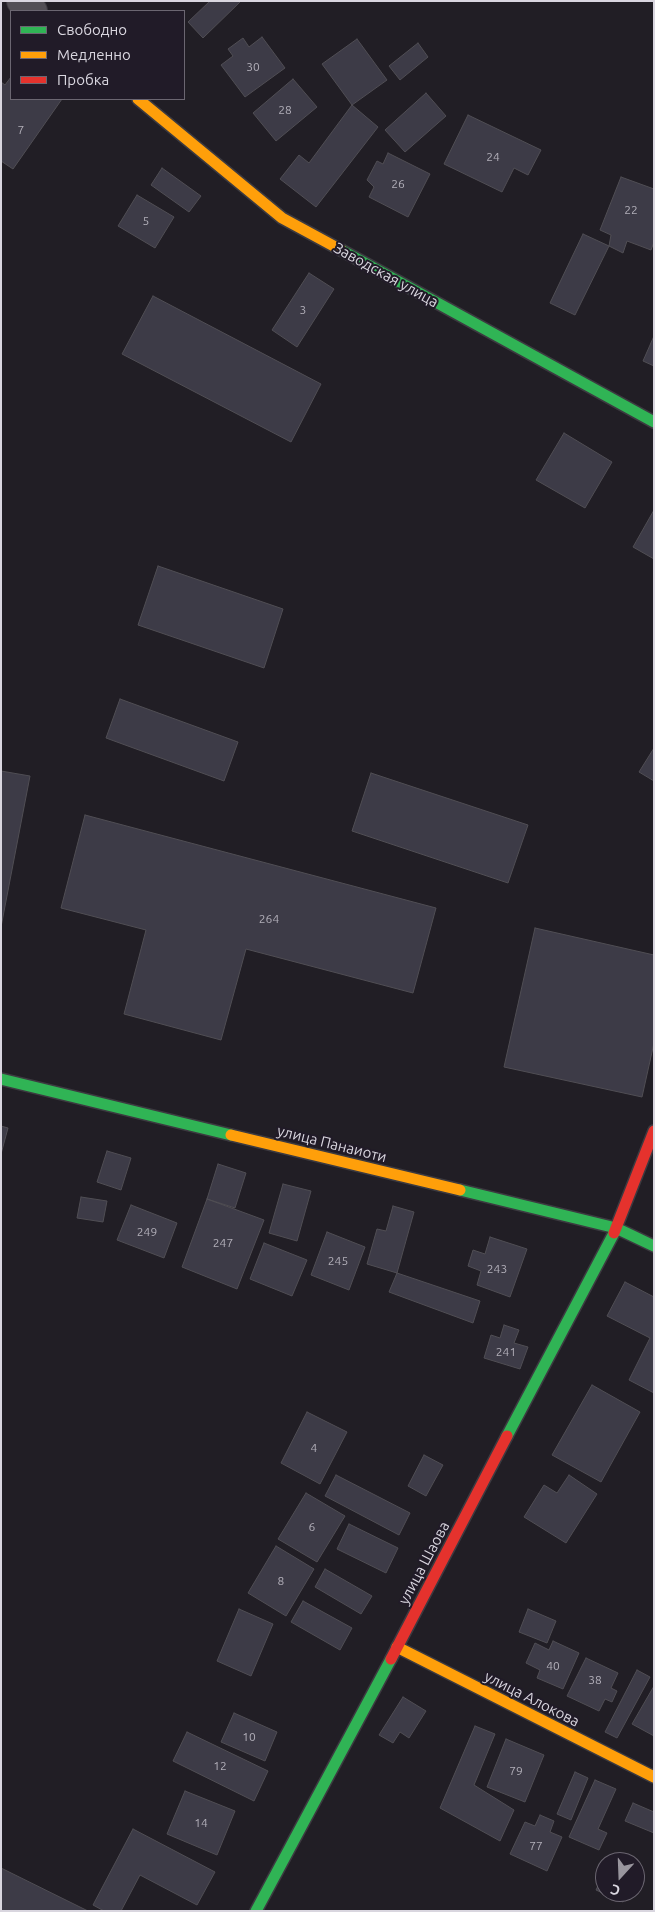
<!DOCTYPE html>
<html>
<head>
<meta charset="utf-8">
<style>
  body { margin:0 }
  #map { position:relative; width:655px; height:1912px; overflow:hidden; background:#211e25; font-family:Ubuntu,sans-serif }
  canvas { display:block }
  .frame { position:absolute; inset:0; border:2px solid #d9d6df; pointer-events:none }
  .legend { position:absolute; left:10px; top:10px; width:175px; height:90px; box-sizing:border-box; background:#211b28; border:1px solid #6b6671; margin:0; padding:6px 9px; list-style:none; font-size:15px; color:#d9d6df }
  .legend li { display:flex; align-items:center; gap:10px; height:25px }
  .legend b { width:25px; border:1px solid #6b6671 }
  .north { position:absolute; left:595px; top:1852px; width:50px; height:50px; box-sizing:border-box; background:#211b28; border:1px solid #6b6671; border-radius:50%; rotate:200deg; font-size:14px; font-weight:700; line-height:20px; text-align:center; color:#d9d6df }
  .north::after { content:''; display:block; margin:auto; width:18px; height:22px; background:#99969e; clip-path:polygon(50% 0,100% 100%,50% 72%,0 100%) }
</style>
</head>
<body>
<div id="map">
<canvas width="655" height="1912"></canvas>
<div class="frame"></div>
<ul class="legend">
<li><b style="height:6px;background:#30b455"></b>Свободно</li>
<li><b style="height:6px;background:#ff9f0a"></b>Медленно</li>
<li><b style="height:6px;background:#e5322d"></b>Пробка</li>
</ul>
<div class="north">С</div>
</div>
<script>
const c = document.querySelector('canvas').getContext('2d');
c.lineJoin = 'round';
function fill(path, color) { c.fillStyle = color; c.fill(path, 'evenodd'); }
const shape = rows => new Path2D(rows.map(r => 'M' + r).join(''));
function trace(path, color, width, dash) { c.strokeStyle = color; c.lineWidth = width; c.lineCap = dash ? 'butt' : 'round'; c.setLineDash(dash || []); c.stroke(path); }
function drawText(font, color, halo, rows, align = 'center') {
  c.font = font + ' Ubuntu,sans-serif'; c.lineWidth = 4; c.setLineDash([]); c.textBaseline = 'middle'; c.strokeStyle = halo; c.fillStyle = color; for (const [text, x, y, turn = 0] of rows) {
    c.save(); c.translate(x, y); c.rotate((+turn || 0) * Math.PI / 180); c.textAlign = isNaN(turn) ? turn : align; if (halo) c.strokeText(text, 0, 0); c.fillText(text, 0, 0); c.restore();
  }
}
const building = shape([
  [210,1,241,1,203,38,188,22,210,1],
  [262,37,285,68,245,97,221,65,233,56,228,49,243,38,249,47,262,37],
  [357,39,387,80,352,105,322,64,357,39],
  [418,43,428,57,400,80,389,66,418,43],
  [11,77,11,99,62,99,13,169,1,161,1,82,5,85,11,77],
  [293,79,317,107,276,141,253,113,293,79],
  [426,93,446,116,405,152,385,130,426,93],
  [352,105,378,127,316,207,280,179,299,155,309,163,352,105],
  [468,115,541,150,528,175,514,168,502,192,444,164,468,115],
  [388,153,430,174,408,217,369,197,374,187,367,180,377,161,383,164,388,153],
  [162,168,201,196,189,212,151,185,162,168],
  [621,177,654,189,654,242,651,250,627,241,623,253,609,246,611,235,600,230,621,177],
  [137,195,174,217,155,248,118,226,137,195],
  [583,234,609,246,575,315,550,303,583,234],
  [309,273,334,289,297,347,272,330,309,273],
  [153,296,321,384,291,442,122,354,153,296],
  [654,336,654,366,643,361,654,336],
  [564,433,612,462,585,508,536,480,564,433],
  [654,510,654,559,633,547,654,510],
  [158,566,283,609,264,668,138,625,158,566],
  [120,699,238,742,224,781,106,738,120,699],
  [654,748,654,781,639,772,654,748],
  [1,771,30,776,1,927,1,771],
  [371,773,528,825,508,883,352,831,371,773],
  [85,815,436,908,413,993,246,949,221,1040,124,1014,146,930,61,908,85,815],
  [535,928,654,955,654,1043,642,1097,504,1067,535,928],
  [1,1126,8,1128,1,1154,1,1126],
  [107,1151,131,1158,121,1190,97,1182,107,1151],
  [218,1164,246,1173,235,1208,207,1199,218,1164],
  [283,1184,311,1191,297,1241,269,1233,283,1184],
  [81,1197,107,1201,103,1222,77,1218,81,1197],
  [207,1199,264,1220,237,1289,182,1267,207,1199],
  [131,1205,177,1223,164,1258,117,1240,131,1205],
  [393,1206,414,1212,397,1273,367,1264,377,1229,386,1231,393,1206],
  [327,1232,365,1247,349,1290,311,1275,327,1232],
  [490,1237,527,1249,510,1297,477,1285,481,1271,468,1266,473,1250,485,1254,490,1237],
  [264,1243,307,1260,292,1296,250,1279,264,1243],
  [397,1273,480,1301,473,1323,389,1292,397,1273],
  [625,1282,654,1297,654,1393,629,1380,650,1338,607,1316,625,1282],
  [504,1325,519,1330,514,1343,528,1347,520,1369,484,1358,491,1335,500,1338,504,1325],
  [592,1385,640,1412,601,1482,552,1455,592,1385],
  [307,1412,347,1432,320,1484,281,1463,307,1412],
  [424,1455,443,1465,426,1496,408,1486,424,1455],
  [336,1475,410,1513,399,1535,325,1496,336,1475],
  [569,1475,597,1494,566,1543,524,1517,544,1485,557,1493,569,1475],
  [306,1493,345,1516,317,1562,278,1539,306,1493],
  [349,1524,398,1548,386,1573,337,1549,349,1524],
  [276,1546,314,1569,286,1616,248,1593,276,1546],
  [325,1569,372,1596,361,1614,315,1587,325,1569],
  [303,1601,352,1628,340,1650,291,1622,303,1601],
  [239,1609,273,1624,251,1676,217,1661,239,1609],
  [528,1609,556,1621,547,1643,519,1632,528,1609],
  [553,1641,579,1653,563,1689,537,1678,540,1670,526,1663,535,1643,549,1650,553,1641],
  [586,1658,618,1673,611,1688,617,1691,612,1702,605,1699,599,1711,567,1696,586,1658],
  [637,1670,650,1677,617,1738,605,1732,637,1670],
  [654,1686,654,1736,632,1724,654,1686],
  [403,1697,426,1711,409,1738,400,1732,393,1743,379,1735,403,1697],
  [234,1713,277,1732,265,1761,221,1742,234,1713],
  [475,1726,495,1734,474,1785,514,1810,500,1841,440,1808,475,1726],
  [187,1732,268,1771,254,1801,173,1761,187,1732],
  [506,1739,544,1755,525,1802,487,1787,506,1739],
  [575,1772,588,1778,571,1820,557,1814,575,1772],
  [595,1780,616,1789,598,1829,607,1833,599,1850,569,1837,595,1780],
  [185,1791,235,1811,217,1855,167,1834,185,1791],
  [633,1803,654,1812,654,1833,625,1821,633,1803],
  [540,1815,554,1821,550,1832,562,1837,547,1871,510,1854,525,1822,535,1826,540,1815],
  [133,1829,215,1872,197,1905,140,1875,121,1911,104,1911,93,1905,133,1829],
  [1,1868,88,1911,1,1911,1,1868],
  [605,1872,605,1892,628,1892,623,1902,596,1890,605,1872]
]);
fill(building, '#3d3b47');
trace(building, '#504e54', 1);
const street = shape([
  [21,1,33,11]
]);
const fast = shape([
  [341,250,654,422],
  [1,1079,231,1135],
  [460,1190,616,1228,654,1246],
  [507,1436,614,1233],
  [256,1911,391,1659]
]);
const slow = shape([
  [138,99,282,218,341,250],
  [231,1135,460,1190],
  [397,1647,654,1777]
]);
const jam = shape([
  [614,1233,654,1131],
  [391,1659,507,1436]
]);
trace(street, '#3c3a40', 30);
trace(fast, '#3c3a40', 14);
trace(slow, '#3c3a40', 14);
trace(jam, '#3c3a40', 14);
trace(street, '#524f55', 28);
trace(fast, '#30b455', 11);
trace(slow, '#ff9f0a', 11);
trace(jam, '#e5322d', 11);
drawText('12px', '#b2afb9', null, [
  ["30",253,67],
  ["28",285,110],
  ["7",21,130],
  ["24",493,157],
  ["26",398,184],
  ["22",631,210],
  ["5",146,221],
  ["3",303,310],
  ["264",269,919],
  ["249",147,1232],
  ["247",223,1243],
  ["245",338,1261],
  ["243",497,1269],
  ["241",506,1352],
  ["4",314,1448],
  ["6",312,1527],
  ["8",281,1581],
  ["40",553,1666],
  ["38",595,1680],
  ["10",249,1737],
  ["12",220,1766],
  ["79",516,1771],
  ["14",201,1823],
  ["77",536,1846]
]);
drawText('15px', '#d9d6df', '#211b28', [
  ["Заводская улица",386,275,29],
  ["улица Панаиоти",332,1144,14],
  ["улица Шаова",424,1563,-62],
  ["улица Алокова",532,1699,27]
]);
</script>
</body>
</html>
